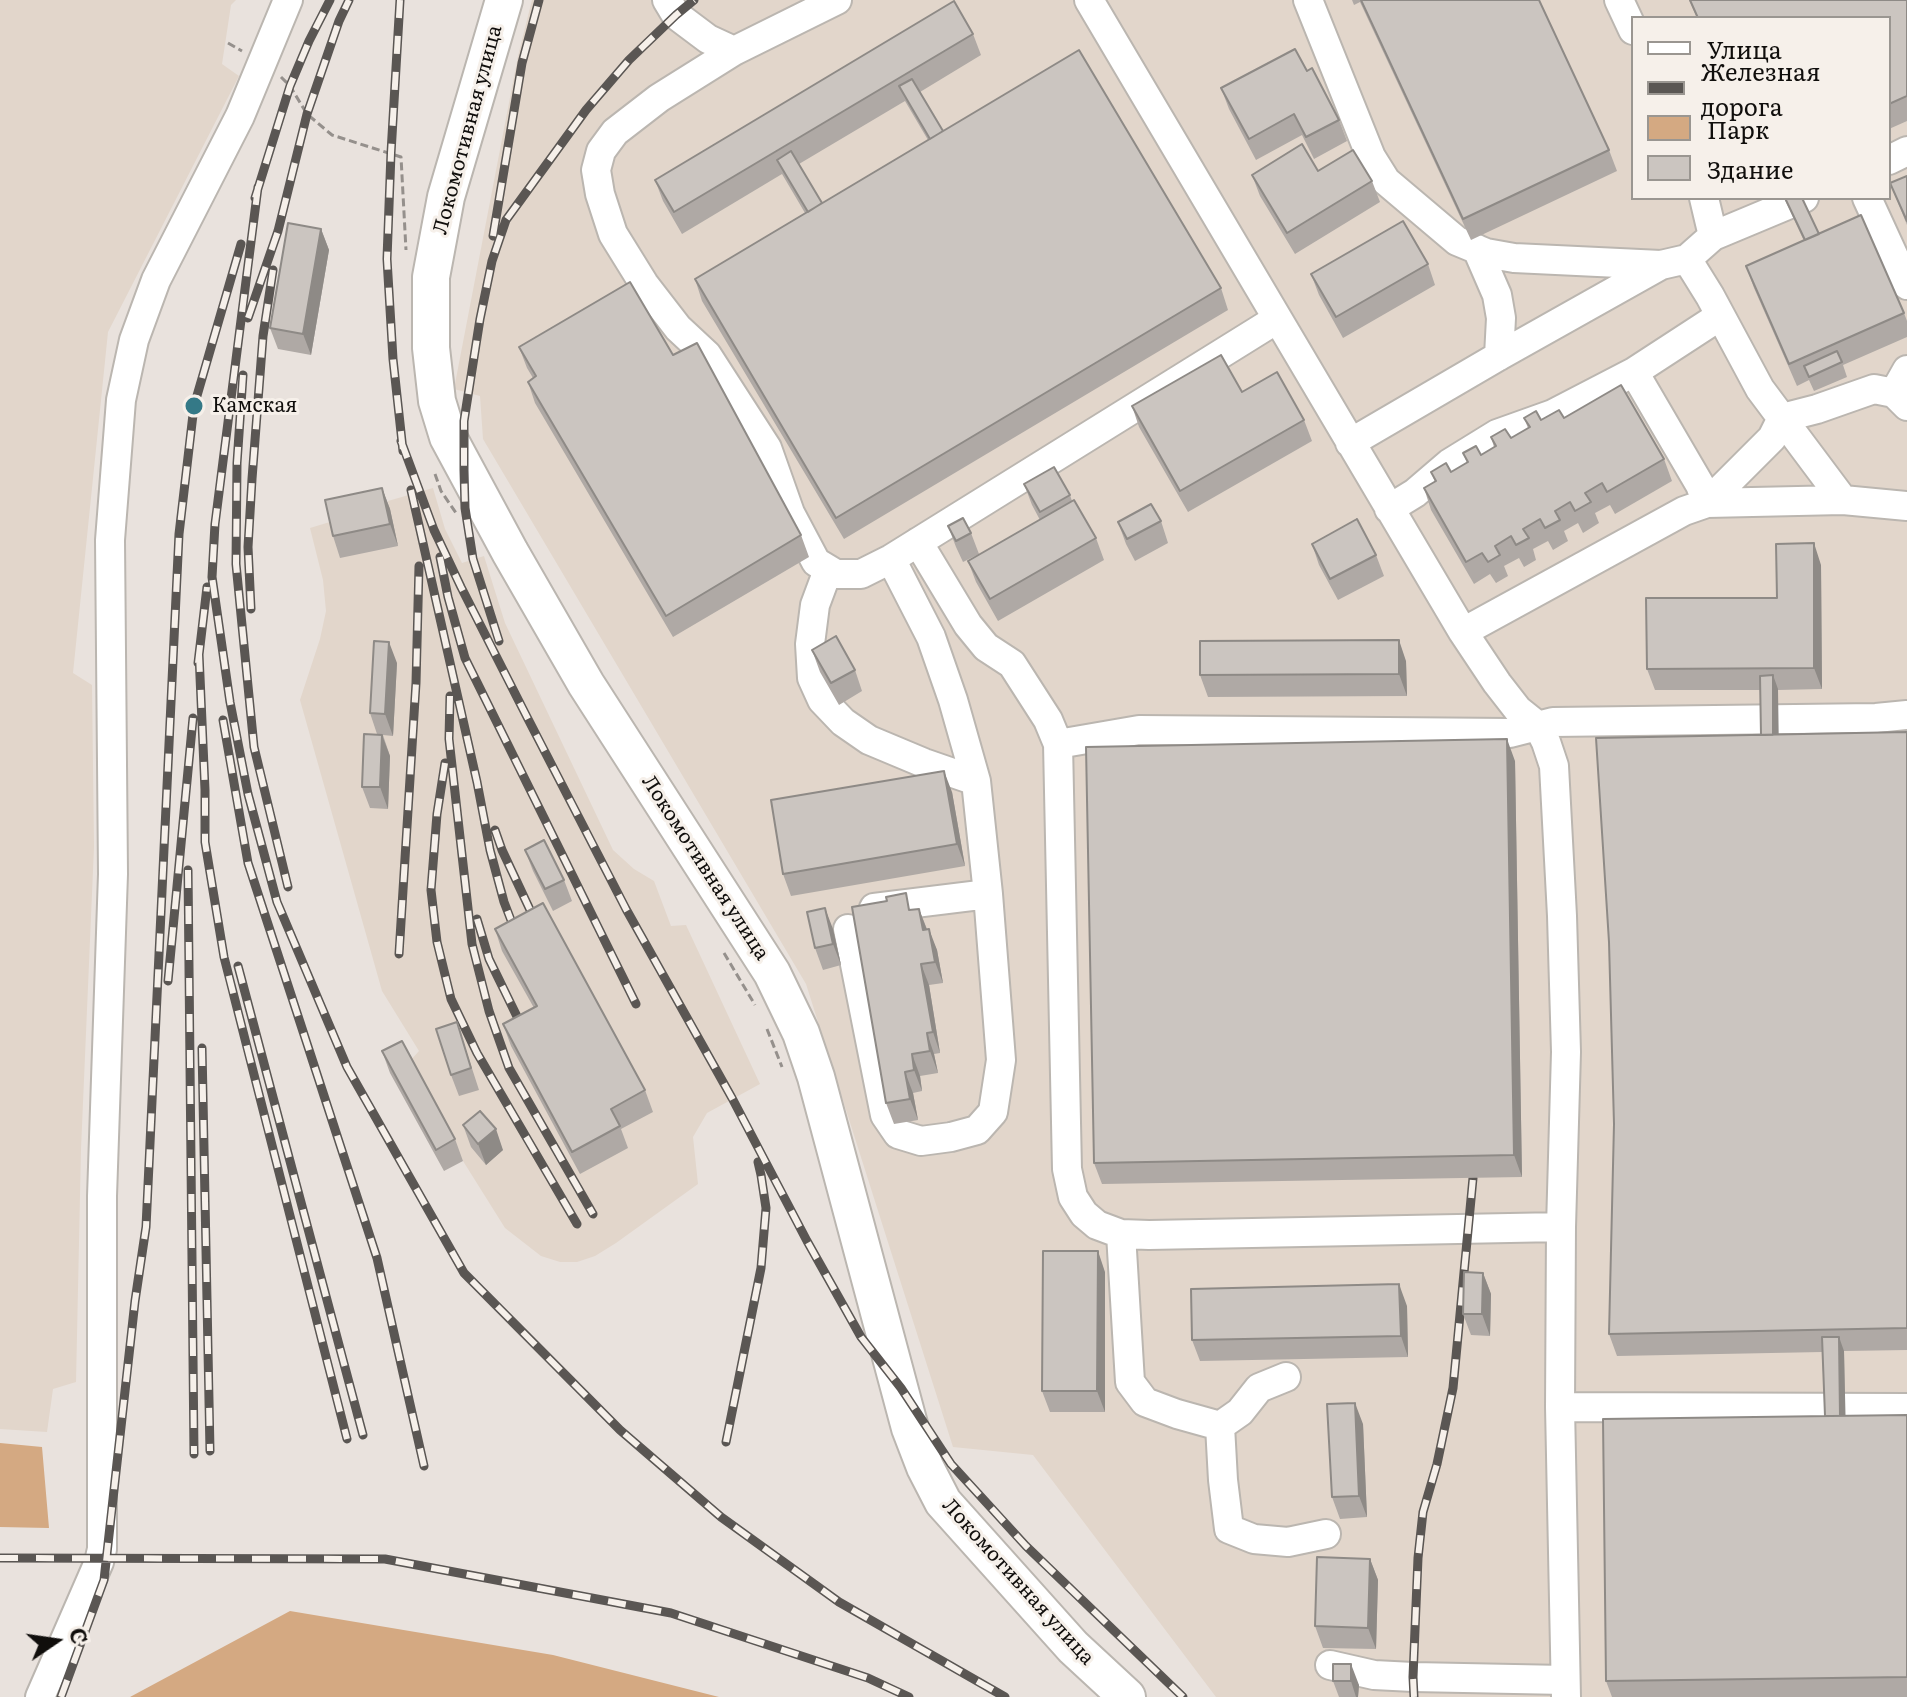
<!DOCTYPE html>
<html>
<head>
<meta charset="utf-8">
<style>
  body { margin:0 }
  #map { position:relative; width:1907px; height:1697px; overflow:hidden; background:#e9e2dd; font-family:Literata,serif }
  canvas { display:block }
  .legend { position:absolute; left:1631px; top:16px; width:260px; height:184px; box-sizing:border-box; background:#f6f0ea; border:2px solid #9a9691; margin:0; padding:10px 14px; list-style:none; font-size:24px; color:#100e0c }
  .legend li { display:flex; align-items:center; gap:16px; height:40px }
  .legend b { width:40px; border:2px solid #9a9691 }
  .north { position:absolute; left:16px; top:1601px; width:80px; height:80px; -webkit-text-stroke:6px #f6f0ea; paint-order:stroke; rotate:77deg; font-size:22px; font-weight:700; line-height:32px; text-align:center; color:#100e0c }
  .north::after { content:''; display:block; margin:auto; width:28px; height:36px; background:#100e0c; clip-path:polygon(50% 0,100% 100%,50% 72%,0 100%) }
</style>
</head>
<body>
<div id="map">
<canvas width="1907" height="1697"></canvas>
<ul class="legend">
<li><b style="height:10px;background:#fff"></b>Улица</li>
<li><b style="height:10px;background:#5a5653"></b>Железная дорога</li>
<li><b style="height:22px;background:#d4a982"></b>Парк</li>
<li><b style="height:22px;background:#cbc5c0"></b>Здание</li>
</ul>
<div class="north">С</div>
</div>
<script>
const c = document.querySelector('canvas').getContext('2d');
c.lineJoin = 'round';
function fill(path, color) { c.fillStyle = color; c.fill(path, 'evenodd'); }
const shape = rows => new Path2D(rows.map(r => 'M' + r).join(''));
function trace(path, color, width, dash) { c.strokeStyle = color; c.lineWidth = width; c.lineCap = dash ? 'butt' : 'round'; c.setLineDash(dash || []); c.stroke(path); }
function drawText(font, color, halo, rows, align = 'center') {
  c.font = font + ' Literata,serif'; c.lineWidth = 6; c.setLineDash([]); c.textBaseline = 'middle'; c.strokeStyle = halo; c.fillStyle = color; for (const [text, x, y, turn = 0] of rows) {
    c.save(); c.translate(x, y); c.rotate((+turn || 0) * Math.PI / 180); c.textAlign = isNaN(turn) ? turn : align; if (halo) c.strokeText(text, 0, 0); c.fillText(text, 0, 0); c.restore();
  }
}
fill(shape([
  [0,0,236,0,231,5,222,64,239,76,108,332,73,673,92,685,94,847,81,1149,76,1382,53,1389,47,1432,0,1429],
  [532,0,1907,0,1907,1697,1216,1697,1033,1455,953,1447,806,984,483,439,480,396,454,389,518,56],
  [1633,18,1889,18,1889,198,1633,198],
  [433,488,445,529,462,563,484,556,505,623,613,850,634,869,654,881,671,926,686,925,760,1084,707,1113,693,1137,698,1184,616,1243,595,1256,577,1262,560,1262,541,1256,505,1228,463,1161,409,1062,419,1051,382,991,300,700,320,639,326,611,323,580,310,528,333,521,389,509,388,501]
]), '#e2d6cb');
fill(shape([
  [0,1443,42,1447,49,1528,0,1527],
  [290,1611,553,1655,719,1697,130,1697]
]), '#d4a982');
const minor = shape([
  [667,0,676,15,708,39,734,51],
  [837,0,734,51,659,98,615,132,601,151,596,170,600,194,613,234,644,284,678,328,707,355,767,448,790,513,816,562,836,574,861,574,891,559,1277,319],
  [1089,0,1463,632,1497,683,1518,710,1538,726,1546,742,1554,766,1562,916,1566,1052,1561,1227,1560,1407,1566,1697],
  [1308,0,1371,157,1386,181,1457,241,1486,253,1514,258,1661,265],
  [1619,0,1633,30],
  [1889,160,1907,151],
  [1704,198,1713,236,1687,259,1710,296,1760,389,1843,500],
  [1867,198,1907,285],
  [1713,236,1804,198],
  [1477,249,1497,295,1501,318,1499,356],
  [1634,372,1700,485,1707,503,1772,438,1782,418,1817,409,1874,389,1894,393,1907,406],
  [1894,393,1907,370],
  [1350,443,1499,356,1661,265,1687,259],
  [1389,509,1415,493,1450,463,1497,434,1553,414,1634,372,1720,316],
  [918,542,968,625,986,647,1012,664,1048,720,1058,744,1067,1169,1073,1197,1084,1214,1097,1225,1121,1234,1149,1235,1561,1227],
  [828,570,815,605,810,644,812,678,822,700,843,722,869,740,924,763,976,781],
  [1463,632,1684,511,1707,503,1843,500,1907,506],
  [1058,744,1139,730,1510,733,1553,722,1876,718,1907,715],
  [874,908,988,894],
  [848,929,885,1115,898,1134,921,1141,951,1137,977,1130,993,1112,1001,1060,988,894,976,781,953,700,931,637,891,559],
  [1121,1234,1130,1382,1145,1402,1177,1414,1220,1426,1240,1412,1259,1388,1286,1377],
  [1560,1407,1907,1408],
  [1220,1426,1223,1480,1229,1529,1254,1539,1288,1542,1326,1534],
  [1330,1665,1374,1675,1413,1677,1565,1680],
  [40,1697,99,1562,102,1549,102,1196,113,874,110,540,121,400,134,340,156,280,240,116,288,0]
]);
const major = shape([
  [504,0,446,197,431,277,431,348,437,401,448,437,510,552,586,684,772,973,801,1033,816,1077,910,1428,925,1467,943,1502,1073,1647,1127,1697]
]);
trace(minor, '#bbb6b0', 32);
trace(major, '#bbb6b0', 40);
trace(shape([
  [228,43,242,51],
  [281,77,290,86,307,114,332,135,401,157,406,250],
  [435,474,441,491,456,513],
  [724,953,755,1005],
  [767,1029,782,1067]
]), '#95908c', 3, [8, 4]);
trace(minor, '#fff', 28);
trace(major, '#fff', 36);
const rail = shape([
  [400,0,391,153,387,259,393,359,403,451],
  [258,187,215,524,212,577,230,702,248,794,277,902,347,1067,464,1273,620,1430,721,1517,839,1602,1005,1697],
  [255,198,290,86,309,41,330,0],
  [493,236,522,63,539,0],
  [248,318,278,231,307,114,339,21,349,0],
  [243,375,237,463,236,564,254,747,288,887],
  [401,441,434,530,461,587,528,719,626,909,732,1098,807,1241,861,1337,901,1388,951,1464,1026,1546,1183,1697],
  [411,490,477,782,490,850,504,902,519,941],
  [440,557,448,597,465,658,636,1004],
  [251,609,248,547,252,479,263,336,273,270],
  [499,641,473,559,465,508,464,470,464,421,480,319,492,261,506,220,586,110,629,60,676,15,694,0],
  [199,654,205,790,205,842,224,957,347,1439],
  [198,663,207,587],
  [450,696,449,739,472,944,489,1011,509,1068,593,1214],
  [223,720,248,863,377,1258,424,1466],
  [445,763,437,814,431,890,437,942,451,999,477,1053,577,1224],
  [495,830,502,850,539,929],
  [188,870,194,1454],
  [477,919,489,959,526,1035],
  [399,954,416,683,419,566],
  [238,966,363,1435],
  [168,981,193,718],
  [202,1048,210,1451],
  [726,1442,761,1268,766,1208,761,1175,758,1162],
  [0,1558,385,1559,671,1613,868,1678,909,1697],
  [61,1697,104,1580,135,1301,146,1227,179,534,194,406,241,244],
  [1414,1697,1413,1677,1418,1558,1423,1512,1437,1464,1453,1388,1473,1178]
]);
trace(rail, '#5a5653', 9);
trace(rail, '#f6f0ea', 6, [18]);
fill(shape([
  [1352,0,1539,0,1609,150,1617,171,1471,240,1360,2,1354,5],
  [1689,0,1907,0,1907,121,1889,129,1889,18,1697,18],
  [973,34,981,55,920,92,943,131,1221,288,1228,310,844,539,702,301,695,279,805,213,782,174,682,234,663,201,655,180],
  [905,101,928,140,822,203,799,164],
  [1307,71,1339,120,1347,141,1314,159,1302,135,1256,160,1229,109,1221,88],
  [1318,171,1372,181,1380,202,1295,254,1260,196,1252,175],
  [1907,176,1907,225,1890,183],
  [1784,198,1802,198,1819,234,1904,313,1907,321,1907,337,1843,365,1847,377,1814,391,1809,380,1797,386,1754,288,1746,266,1804,241],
  [321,229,329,250,311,355,278,349,270,328],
  [1428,264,1435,285,1343,338,1319,295,1311,274],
  [519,347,673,355,801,535,809,557,673,637,535,403,528,382,533,378,527,368],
  [1242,392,1304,420,1312,441,1188,512,1139,427,1132,406],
  [1524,418,1541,420,1564,418,1664,459,1672,481,1615,514,1610,505,1595,513,1599,523,1583,533,1578,523,1564,531,1568,541,1553,550,1548,541,1533,549,1536,560,1524,567,1519,558,1504,566,1508,576,1496,583,1490,574,1474,584,1431,510,1424,488,1435,482,1431,472,1451,472,1467,463,1463,453,1481,455,1494,447,1491,437,1511,438,1528,428],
  [1024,484,1070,495,1072,501,1096,538,1104,560,998,621,976,582,968,561,1040,520,1032,505],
  [382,488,390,509,398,546,340,558,333,536],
  [1161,521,1168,543,1135,561,1126,544,1118,522],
  [948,526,971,533,979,554,963,562,956,547],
  [1312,544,1376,555,1384,576,1338,600,1319,565],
  [1821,565,1822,689,1778,690,1778,734,1907,732,1907,1350,1844,1351,1845,1416,1907,1415,1907,1697,1612,1697,1606,1681,1825,1416,1822,1352,1617,1356,1609,1334,1761,735,1760,690,1655,690,1647,669,1777,598],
  [812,650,855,670,862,691,839,705,820,672],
  [1406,661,1407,696,1208,697,1200,675],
  [397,663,393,736,383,735,390,756,388,809,370,808,362,787,377,734,370,713],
  [1515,761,1522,1177,1102,1184,1094,1163],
  [952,792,965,866,791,896,783,874],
  [525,850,564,880,572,901,553,911,533,871],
  [919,909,927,929,937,950,943,983,929,985,940,1053,934,1054,938,1073,920,1076,922,1091,913,1093,918,1120,894,1124,886,1103,912,910],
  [495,929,645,1090,653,1112,621,1129,628,1148,580,1174,511,1046,503,1024,534,1008,502,951],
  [833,929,841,965,823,970,815,948],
  [457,1022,479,1090,459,1096,451,1075],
  [382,1051,455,1139,463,1161,444,1171,390,1073],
  [463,1125,503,1150,486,1165,471,1147],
  [1105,1272,1105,1412,1050,1412,1042,1391],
  [1483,1273,1491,1294,1490,1336,1471,1335,1463,1314],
  [1407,1306,1408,1357,1200,1361,1192,1340],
  [1363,1424,1367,1517,1340,1519,1332,1497],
  [1370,1559,1378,1580,1376,1649,1323,1648,1315,1626],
  [1333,1664,1359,1685,1358,1697,1339,1697,1333,1681]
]), '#afa9a5');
fill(shape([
  [321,229,329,250,311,355,303,334],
  [382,488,390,509,398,546,390,524],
  [1814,543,1821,565,1822,689,1814,668],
  [1399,640,1406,661,1407,696,1399,674],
  [389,642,397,663,393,736,385,714],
  [1773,675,1778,689,1779,756,1773,742],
  [382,735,390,756,388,809,380,787],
  [1507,739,1515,761,1522,1177,1514,1155],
  [944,771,952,792,965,866,957,844],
  [825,908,833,929,841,965,833,944],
  [919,909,927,930,923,930],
  [929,929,937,950,943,983,935,962],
  [921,964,929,985,940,1053,933,1032],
  [927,1033,934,1054,938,1073,930,1051],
  [912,1054,920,1076,922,1091,914,1070],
  [905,1072,913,1093,918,1120,910,1099],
  [496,1129,503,1150,486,1165,478,1144],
  [1098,1251,1105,1272,1105,1412,1097,1391],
  [1483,1273,1491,1294,1490,1336,1482,1314],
  [1399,1284,1407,1306,1408,1357,1401,1336],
  [1839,1337,1844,1351,1846,1437,1840,1423],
  [1355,1403,1363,1424,1367,1517,1359,1496],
  [1370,1559,1378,1580,1376,1649,1368,1628],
  [1351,1664,1359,1685,1358,1697,1356,1697,1351,1681]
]), '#8e8a86');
const building = shape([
  [1361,0,1539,0,1609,150,1463,219,1361,0],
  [1690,0,1907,0,1907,96,1889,104,1889,18,1698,18,1690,0],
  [954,1,973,34,674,212,655,180,954,1],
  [1295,49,1307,71,1312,68,1339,120,1306,137,1294,114,1249,139,1221,88,1295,49],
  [1079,50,1221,288,836,518,695,279,1079,50],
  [912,79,943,131,930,139,899,86,912,79],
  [1302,144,1318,171,1353,150,1372,181,1287,233,1252,175,1302,144],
  [791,151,822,203,808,212,777,160,791,151],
  [1907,176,1907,221,1890,183,1907,176],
  [1785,198,1802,198,1819,234,1805,240,1785,198],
  [1861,215,1904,313,1789,364,1746,266,1861,215],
  [1403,221,1428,264,1336,317,1311,274,1403,221],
  [288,223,321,229,303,334,270,328,288,223],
  [630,282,673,355,697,343,801,535,666,616,528,382,536,376,519,347,630,282],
  [1837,351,1842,362,1809,377,1804,366,1837,351],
  [1221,355,1242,392,1277,372,1304,420,1180,491,1132,406,1221,355],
  [1621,385,1664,459,1607,492,1602,483,1585,493,1591,502,1575,511,1570,502,1555,511,1560,520,1545,528,1540,519,1523,529,1529,538,1516,545,1511,536,1495,546,1500,555,1488,562,1482,553,1466,562,1424,488,1436,481,1431,472,1446,463,1451,472,1468,462,1463,453,1476,446,1481,455,1496,446,1491,437,1505,429,1511,438,1530,427,1524,418,1536,411,1541,420,1559,410,1564,418,1621,385],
  [1054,467,1070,495,1040,512,1024,484,1054,467],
  [382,488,390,524,333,536,325,500,382,488],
  [1074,500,1096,538,990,599,968,561,1074,500],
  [1151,504,1161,521,1127,539,1118,522,1151,504],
  [963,518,971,533,956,541,948,526,963,518],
  [1357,519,1376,555,1330,579,1312,544,1357,519],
  [1814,543,1814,668,1647,669,1646,598,1777,598,1776,544,1814,543],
  [836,636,855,670,831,683,812,650,836,636],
  [1399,640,1399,674,1200,675,1200,641,1399,640],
  [374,641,389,642,385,714,370,713,374,641],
  [1773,675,1773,735,1761,735,1760,676,1773,675],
  [1907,732,1907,1328,1609,1334,1614,1124,1609,942,1596,738,1907,732],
  [364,734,382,735,380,787,362,787,364,734],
  [1507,739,1514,1155,1094,1163,1086,747,1507,739],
  [944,771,957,844,783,874,771,800,944,771],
  [544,840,564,880,545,889,525,850,544,840],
  [906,893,909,910,919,909,923,930,929,929,935,962,921,964,933,1032,927,1033,930,1051,912,1054,914,1070,905,1072,910,1099,886,1103,852,907,887,901,886,897,906,893],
  [543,903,645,1090,611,1109,620,1126,572,1152,503,1024,537,1006,495,929,543,903],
  [825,908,833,944,815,948,807,912,825,908],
  [457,1022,471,1068,451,1075,436,1029,457,1022],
  [402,1041,455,1139,436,1150,382,1051,402,1041],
  [480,1111,496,1129,478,1144,463,1125,480,1111],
  [1043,1251,1098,1251,1097,1391,1042,1391,1043,1251],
  [1464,1272,1483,1273,1482,1314,1463,1314,1464,1272],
  [1399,1284,1401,1336,1192,1340,1191,1289,1399,1284],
  [1822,1337,1839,1337,1840,1416,1825,1416,1822,1337],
  [1355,1403,1359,1496,1332,1497,1327,1404,1355,1403],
  [1907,1415,1907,1677,1606,1681,1603,1419,1907,1415],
  [1317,1557,1370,1559,1368,1628,1315,1626,1317,1557],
  [1333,1664,1351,1664,1351,1681,1333,1681,1333,1664]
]);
fill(building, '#cbc5c0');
trace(building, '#8e8a86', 2);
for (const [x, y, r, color] of [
  [194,406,10,"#347987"]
]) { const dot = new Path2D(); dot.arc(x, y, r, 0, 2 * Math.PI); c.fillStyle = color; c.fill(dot); trace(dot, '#f6f0ea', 3); }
drawText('20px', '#100e0c', '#f6f0ea', [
  ["Локомотивная улица",468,130,-75],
  ["Локомотивная улица",705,868,57],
  ["Локомотивная улица",1018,1582,48]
]);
drawText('20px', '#100e0c', '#f6f0ea', [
  ["Камская",212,406]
], 'left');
</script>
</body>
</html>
